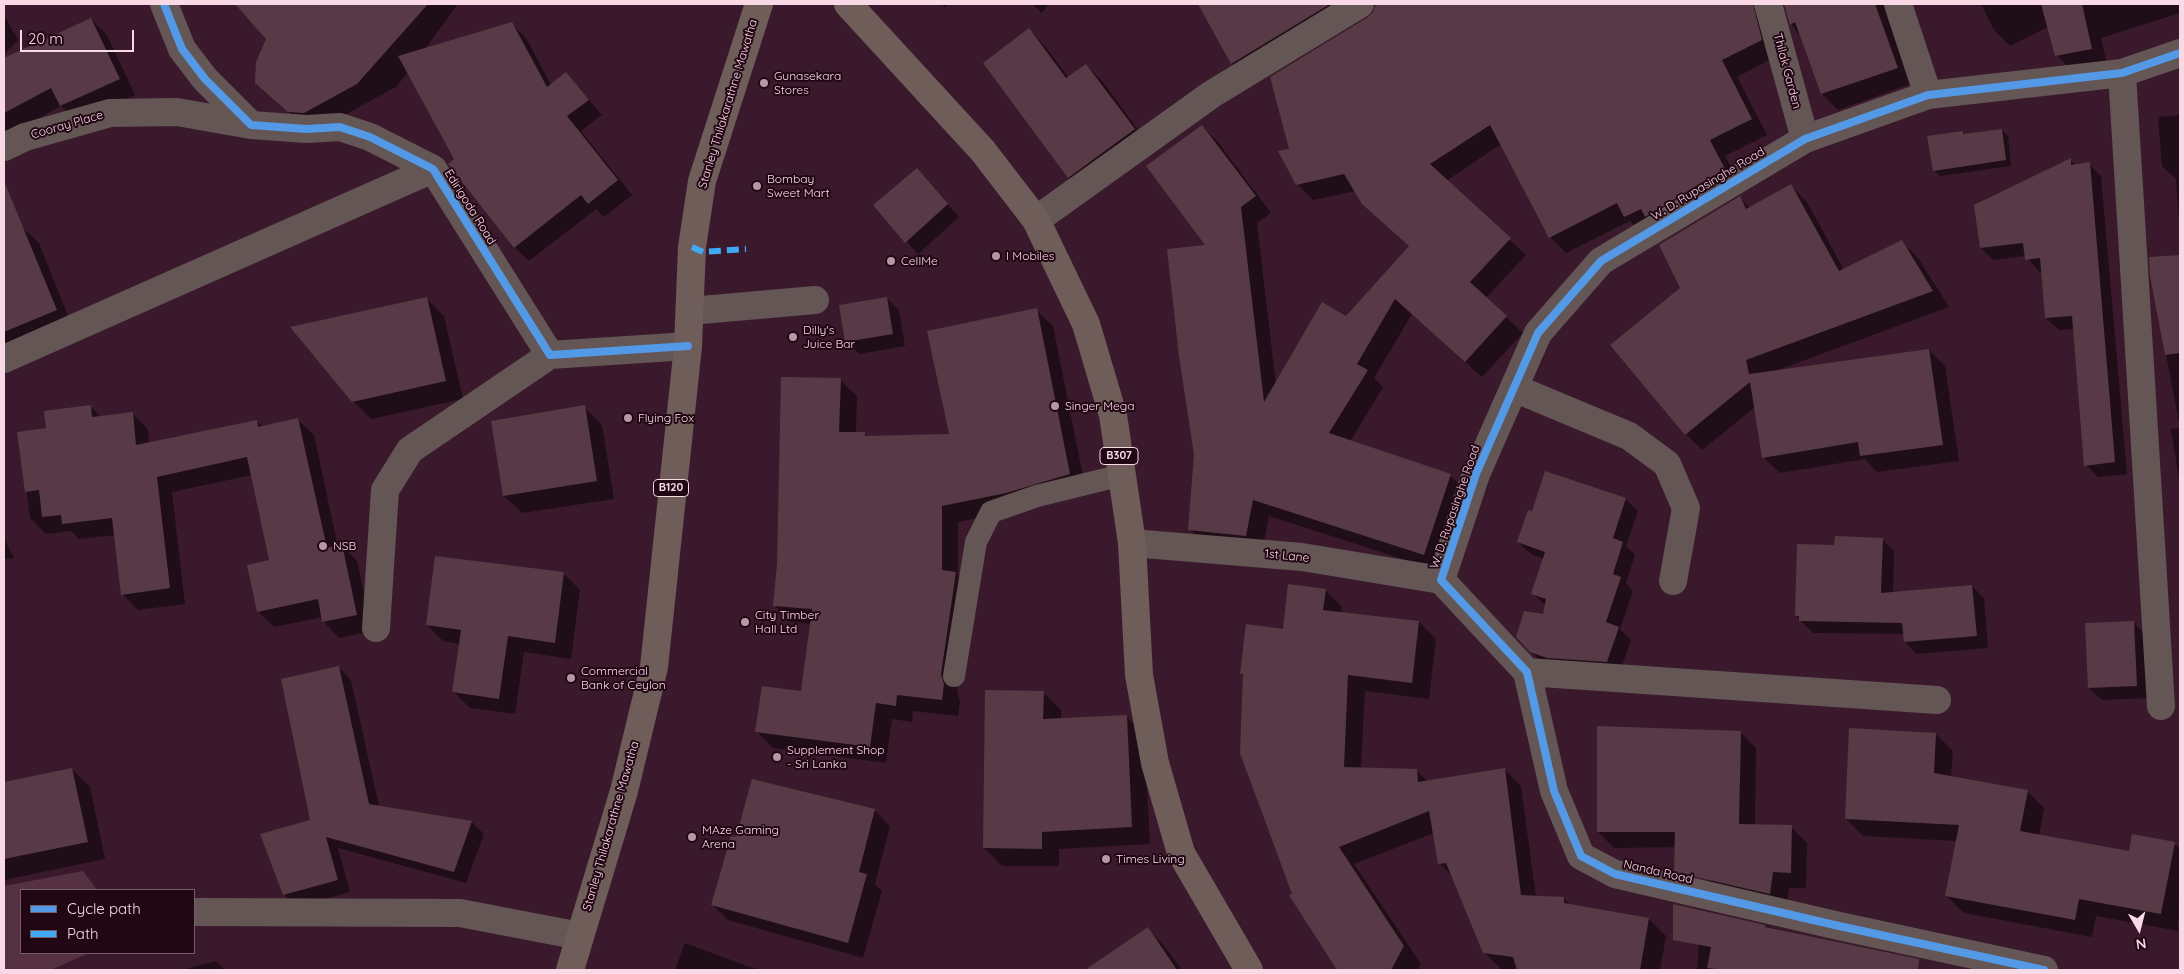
<!DOCTYPE html>
<html>
<head>
<meta charset="utf-8">
<style>
  body { margin:0 }
  #map { position:relative; width:2184px; height:974px; overflow:hidden; background:#3b192c; font-family:Quicksand,sans-serif }
  canvas { display:block }
  .frame { position:absolute; inset:0; border:5px solid #fad9e6; pointer-events:none }
  .legend { position:absolute; left:20px; top:889px; width:175px; height:65px; box-sizing:border-box; background:#210714; border:1px solid #785b68; margin:0; padding:6px 9px; list-style:none; font-size:15px; color:#fad9e6 }
  .legend li { display:flex; align-items:center; gap:10px; height:25px }
  .legend b { width:25px; border:1px solid #785b68 }
  .north { position:absolute; left:2114px; top:904px; width:50px; height:50px; -webkit-text-stroke:4px #210714; paint-order:stroke; rotate:172deg; font-size:14px; font-weight:700; line-height:20px; text-align:center; color:#fad9e6 }
  .north::after { content:''; display:block; margin:auto; width:18px; height:22px; background:#fad9e6; clip-path:polygon(50% 0,100% 100%,50% 72%,0 100%) }
  .scale { position:absolute; left:20px; top:30px; width:114px; height:22px; box-sizing:border-box; border:2px solid #fad9e6; border-top:0; padding-left:6px; font-size:15px; line-height:18px; white-space:nowrap; color:#fad9e6; -webkit-text-stroke:4px #210714; paint-order:stroke }
</style>
</head>
<body>
<div id="map">
<canvas width="2184" height="974"></canvas>
<div class="frame"></div>
<ul class="legend">
<li><b style="height:6px;background:#5399e6"></b>Cycle path</li>
<li><b style="height:6px;background:#3fa9f5"></b>Path</li>
</ul>
<div class="north">N</div>
<div class="scale">20 m</div>
</div>
<script>
const c = document.querySelector('canvas').getContext('2d');
c.lineJoin = 'round';
function fill(path, color) { c.fillStyle = color; c.fill(path, 'evenodd'); }
const shape = rows => new Path2D(rows.map(r => 'M' + r).join(''));
function trace(path, color, width, dash) { c.strokeStyle = color; c.lineWidth = width; c.lineCap = dash ? 'butt' : 'round'; c.setLineDash(dash || []); c.stroke(path); }
function drawText(font, color, halo, rows, align = 'center') {
  c.font = font + ' Quicksand,sans-serif'; c.lineWidth = 4; c.setLineDash([]); c.textBaseline = 'middle'; c.strokeStyle = halo; c.fillStyle = color; for (const [text, x, y, turn = 0] of rows) {
    c.save(); c.translate(x, y); c.rotate((+turn || 0) * Math.PI / 180); c.textAlign = isNaN(turn) ? turn : align; if (halo) c.strokeText(text, 0, 0); c.fillText(text, 0, 0); c.restore();
  }
}
fill(shape([
  [83,871,97,890,21,890,21,953,89,953,51,970,4,970,4,886]
]), '#563142');
fill(shape([
  [248,4,348,4,352,10,358,4,458,4,425,49,511,23,526,38,551,85,566,73,602,115,581,131,632,195,604,217,596,209,529,261,514,247,455,160,408,72,396,87,320,128,305,127,256,82,267,39,241,9],
  [941,4,948,4,945,8],
  [1032,4,1049,4,1042,13],
  [1199,4,1753,4,1777,56,1737,77,1767,135,1725,156,1740,185,1642,233,1630,221,1566,253,1550,237,1501,144,1446,181,1526,255,1486,298,1523,333,1482,377,1412,314,1374,378,1383,387,1350,442,1450,475,1467,491,1440,571,1269,516,1262,552,1206,545,1190,529,1207,246,1202,126,1218,142,1271,213,1257,223,1276,385,1346,317,1410,247,1363,203,1356,191,1313,200,1297,184,1291,150,1369,18,1375,13,1377,4,1368,6,1248,80,1232,64],
  [1785,4,1884,4,1913,83,1838,110,1822,94,1802,39,1791,24],
  [1981,4,2180,4,2180,13,2101,38,2107,64,2072,71,2057,55,2048,27,2010,46,1994,30],
  [4,15,18,40,4,54],
  [91,19,107,35,135,95,77,122,61,106,4,137,4,59],
  [1029,30,1045,46,1069,78,1086,65,1102,81,1150,146,1085,194,1068,177],
  [2180,115,2180,236,2176,179,2162,166,2158,117],
  [2002,130,2008,136,2011,166,1940,176,1934,170,1962,132,1965,135],
  [2070,160,2076,165,2089,164,2101,176,2127,474,2098,477,2086,465,2074,329,2059,330,2046,318,2043,271,2039,272,2026,256,1993,260,1981,248],
  [917,170,959,217,918,254,874,205],
  [1791,186,1807,202,1844,270,1902,242,1918,258,1949,307,1778,370,1929,350,1945,366,1959,461,1877,472,1865,459,1780,473,1763,457,1755,407,1702,450,1686,434,1682,288,1740,198,1750,208],
  [23,228,39,243,72,326,4,360,4,239],
  [2180,256,2180,485,2171,429,2180,428,2151,276,2150,258],
  [426,298,444,316,463,399,371,419,353,401],
  [887,298,899,310,905,346,859,354,847,341],
  [1036,310,1053,326,1086,491,1023,509,958,522,958,575,972,589,957,691,960,701,958,716,913,711,912,722,892,719,886,763,773,748,757,732,802,693,811,624,791,622,775,606,840,380,857,396,856,433,864,433,868,437,950,436],
  [90,406,101,417,132,413,148,429,149,444,256,421,263,427,298,420,314,435,338,547,342,546,357,561,372,631,339,638,324,622,323,617,274,627,258,611,270,561,252,475,172,492,185,604,138,610,122,594,115,535,79,539,71,531,46,534,30,518,19,433,48,429],
  [584,407,602,425,614,499,522,513,504,496],
  [1625,499,1638,511,1626,546,1635,555,1626,583,1633,591,1620,629,1631,640,1619,674,1543,664,1531,651,1546,606,1532,593,1544,559,1531,554,1518,542],
  [4,539,14,558,4,559],
  [1882,539,1894,551,1893,593,1972,586,1984,598,1988,648,1917,654,1905,642,1904,634,1813,633,1796,616],
  [564,574,580,590,571,659,524,652,515,714,470,708,454,692,460,644,443,641,427,625],
  [1325,590,1342,607,1341,613,1419,622,1436,639,1429,699,1365,691,1361,769,1416,770,1428,782,1504,769,1521,786,1536,897,1564,898,1571,905,1649,919,1666,936,1660,970,1501,969,1484,952,1454,878,1439,863,1434,833,1354,864,1421,964,1417,970,1339,970,1291,896,1294,894,1244,676,1241,673],
  [2134,623,2146,635,2149,698,2102,700,2089,688,2087,624],
  [339,667,351,680,379,806,472,822,484,834,466,883,338,848,350,892,296,907,284,894,312,821],
  [1043,692,1061,710,1061,719,1126,716,1144,734,1150,844,1059,849,1059,866,1002,866,984,848],
  [1740,732,1756,748,1755,826,1791,827,1807,843,1806,888,1789,888,1786,909,1720,894,1680,847,1614,848,1598,832],
  [1936,734,1953,751,1951,777,2027,791,2044,808,2039,836,2130,853,2174,844,2180,849,2178,931,2096,916,2092,937,1964,913,1946,896,1957,841,1863,836,1846,819],
  [72,769,90,787,105,859,4,880,4,783],
  [874,810,890,826,875,884,882,891,863,958,728,920,713,905,737,839],
  [1701,911,1765,926,1895,964,1894,970,1697,970],
  [1148,929,1165,947,1182,970,1087,970],
  [685,943,758,970,675,970],
  [216,961,225,970,181,970]
]), '#0007');
fill(shape([
  [235,4,428,4,357,84,304,113,288,112,255,83,256,62,266,39],
  [1198,4,1330,4,1231,64],
  [1376,4,1753,4,1762,40,1722,60,1752,119,1710,140,1725,169,1645,217,1641,209,1624,217,1617,203,1549,238,1490,125,1430,164,1511,238,1470,282,1507,316,1465,362,1395,299,1357,364,1368,370,1329,433,1451,474,1424,555,1253,500,1246,536,1188,530,1194,455,1179,356,1167,249,1205,245,1146,166,1202,125,1256,196,1241,207,1264,402,1322,302,1346,316,1409,246,1362,204,1344,174,1296,185,1278,151,1289,149,1270,77,1368,17,1373,12],
  [1784,4,1875,4,1898,68,1821,94,1795,22,1790,25],
  [2041,4,2082,4,2092,49,2055,56],
  [91,18,120,79,60,106,51,88,4,113,4,58],
  [512,22,547,87,566,72,589,100,567,116,618,180,588,204,581,195,514,248,448,164,454,159,398,56],
  [1029,28,1066,78,1086,64,1135,129,1068,178,983,63],
  [2002,129,2006,160,1933,171,1927,136,1963,131,1963,134],
  [2071,158,2071,165,2090,162,2115,462,2084,466,2072,316,2045,318,2040,258,2025,260,2023,243,1980,248,1974,205],
  [917,168,948,204,905,243,873,205],
  [4,181,57,310,4,332],
  [1791,184,1839,271,1902,240,1933,291,1746,360,1749,374,1929,349,1943,445,1860,456,1858,442,1762,458,1750,382,1685,435,1610,345,1680,288,1659,245,1740,196,1746,209],
  [2180,255,2180,353,2165,355,2150,276,2149,257],
  [427,297,446,381,352,402,290,327],
  [887,297,893,334,845,342,839,305],
  [1037,308,1070,474,1006,493,942,506,942,570,956,572,941,674,944,684,942,700,897,695,896,706,876,703,870,747,755,732,762,686,801,691,812,609,773,606,777,564,781,377,841,378,839,432,865,432,865,436,949,434,927,331],
  [91,405,92,417,133,412,136,445,257,420,258,427,298,418,327,548,342,544,357,615,322,622,318,599,257,612,247,565,269,560,247,457,157,477,170,588,121,595,112,518,62,524,61,515,42,517,39,490,25,492,17,432,46,428,44,411],
  [585,405,597,481,503,496,491,421],
  [1545,471,1626,498,1613,538,1623,542,1613,574,1621,577,1606,622,1619,627,1607,662,1547,658,1530,652,1516,637,1524,611,1543,614,1546,599,1531,594,1545,552,1517,542,1528,510,1532,511],
  [1835,536,1883,538,1881,593,1972,585,1977,636,1904,642,1902,623,1799,621,1799,616,1795,616,1797,544,1834,545],
  [435,556,564,572,555,643,508,636,499,699,452,692,461,630,426,625],
  [1288,584,1326,589,1323,610,1419,621,1412,683,1348,675,1344,767,1417,769,1418,782,1505,768,1521,895,1564,897,1564,903,1649,918,1640,970,1517,970,1513,957,1483,953,1446,863,1438,864,1429,811,1339,847,1404,946,1391,970,1337,970,1289,895,1292,894,1240,753,1243,674,1240,674,1246,624,1283,629],
  [2134,621,2137,686,2088,688,2085,623],
  [339,666,369,804,472,821,454,872,326,837,338,880,283,895,260,834,310,820,281,679],
  [985,690,1044,691,1043,719,1127,715,1132,827,1042,832,1042,849,983,848],
  [1597,726,1741,731,1739,824,1792,825,1791,873,1773,872,1770,894,1674,872,1675,832,1597,832],
  [1849,728,1936,733,1934,773,2028,790,2020,831,2129,851,2132,834,2175,842,2161,914,2079,899,2075,920,1945,896,1959,825,1845,819],
  [72,768,88,842,4,859,4,782],
  [752,779,875,809,859,872,867,874,848,943,711,905,731,836,736,837],
  [1673,904,1765,925,1765,927,1919,959,1918,970,1723,970,1707,968,1711,947,1673,940],
  [1148,927,1177,970,1085,970]
]), '#573a45');
trace(shape([
  [954,676,976,542,991,512,1037,496,1122,475]
]), '#635654', 22);
trace(shape([
  [164,4,182,49,205,79,251,125,307,129,340,127,370,137,433,169,550,355,688,346],
  [1768,4,1805,139],
  [1898,4,1928,95],
  [2122,73,2161,706],
  [4,147,25,137,110,113,177,112,251,125],
  [1036,220,1212,94,1360,4],
  [690,311,815,300],
  [4,359,433,169],
  [1514,388,1629,436,1667,464,1686,508,1673,581],
  [1132,543,1302,557,1441,580],
  [1441,580,1476,474,1538,333,1601,261,1805,139,1928,95,2122,73,2180,53],
  [1441,580,1527,672,1554,791,1581,856,1615,874,1839,926,2044,970],
  [376,628,385,490,410,450,550,355],
  [1527,672,1937,700],
  [195,912,460,913,580,936]
]), '#635654', 28);
trace(shape([
  [848,4,983,151,1036,220,1086,324,1113,415,1132,543,1139,675,1155,763,1181,853,1249,970],
  [570,970,624,791,654,667,688,346,692,247,702,181,759,4]
]), '#6e5d59', 28);
trace(shape([
  [692,247,703,252,746,249]
]), '#3fa9f5', 6, [12, 6]);
trace(shape([
  [164,4,182,49,205,79,251,125,307,129,340,127,370,137,433,169,550,355,688,346],
  [2044,970,1839,926,1615,874,1581,856,1554,791,1527,672,1441,580,1476,474,1538,333,1601,261,1805,139,1928,95,2122,73,2180,53]
]), '#5399e6', 8);
for (const [x, y, r, color] of [
  [764,83,5,"#b796a5"],
  [757,186,5,"#b796a5"],
  [996,256,5,"#b796a5"],
  [891,261,5,"#b796a5"],
  [793,337,5,"#b796a5"],
  [1055,406,5,"#b796a5"],
  [628,418,5,"#b796a5"],
  [323,546,5,"#b796a5"],
  [745,622,5,"#b796a5"],
  [571,678,5,"#b796a5"],
  [777,757,5,"#b796a5"],
  [692,837,5,"#b796a5"],
  [1106,859,5,"#b796a5"]
]) { const dot = new Path2D(); dot.arc(x, y, r, 0, 2 * Math.PI); c.fillStyle = color; c.fill(dot); trace(dot, '#210714', 2); }
for (const [x, y, w] of [
  [1119,456,38],
  [671,488,35]
]) { const box = new Path2D(); box.roundRect(x - w / 2, y - 8.5, w, 17, 4); c.fillStyle = '#210714'; c.fill(box); trace(box, '#fad9e6', 1); }
drawText('bold 11px', '#fad9e6', null, [
  ["B307",1119,456],
  ["B120",671,488]
]);
drawText('12px', '#fad9e6', '#210714', [
  ["Thilak Garden",1787,71,75],
  ["Stanley Thilakarathne Mawatha",728,104,-73],
  ["Cooray Place",67,125,-16],
  ["W. D. Rupasinghe Road",1708,184,-31],
  ["Edirigoda Road",470,207,58],
  ["W. D. Rupasinghe Road",1455,507,-71],
  ["1st Lane",1287,556,6],
  ["Stanley Thilakarathne Mawatha",611,826,-74],
  ["Nanda Road",1658,872,13]
]);
drawText('12px', '#fad9e6', '#210714', [
  ["Gunasekara",774,76],
  ["Stores",774,90],
  ["Bombay",767,179],
  ["Sweet Mart",767,193],
  ["I Mobiles",1006,256],
  ["CellMe",901,261],
  ["Dilly's",803,330],
  ["Juice Bar",803,344],
  ["Singer Mega",1065,406],
  ["Flying Fox",638,418],
  ["NSB",333,546],
  ["City Timber",755,615],
  ["Hall Ltd",755,629],
  ["Commercial",581,671],
  ["Bank of Ceylon",581,685],
  ["Supplement Shop",787,750],
  ["- Sri Lanka",787,764],
  ["MAze Gaming",702,830],
  ["Arena",702,844],
  ["Times Living",1116,859]
], 'left');
</script>
</body>
</html>
